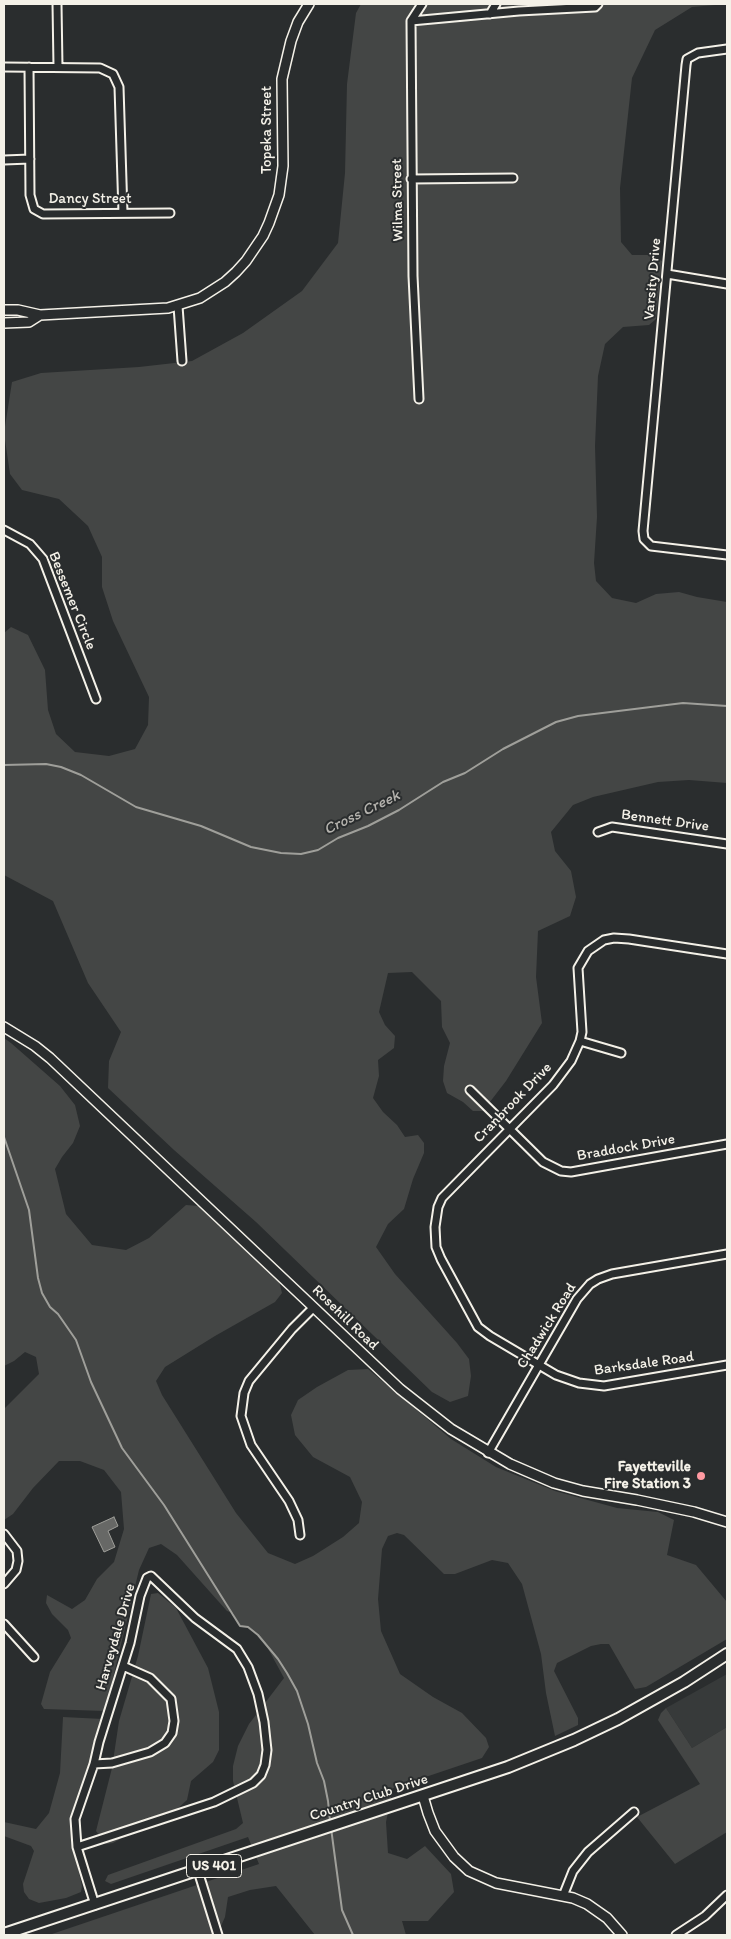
<!DOCTYPE html>
<html>
<head>
<meta charset="utf-8">
<style>
  body { margin:0 }
  #map { position:relative; width:731px; height:1939px; overflow:hidden; background:#2a2d2e; font-family:Itim,sans-serif }
  canvas { display:block }
  .frame { position:absolute; inset:0; border:5px solid #f4f1e8; pointer-events:none }
</style>
</head>
<body>
<div id="map">
<canvas width="731" height="1939"></canvas>
<div class="frame"></div>
</div>
<script>
const c = document.querySelector('canvas').getContext('2d');
c.lineJoin = 'round';
function fill(path, color) { c.fillStyle = color; c.fill(path, 'evenodd'); }
const shape = rows => new Path2D(rows.map(r => 'M' + r).join(''));
function trace(path, color, width, dash) { c.strokeStyle = color; c.lineWidth = width; c.lineCap = dash ? 'butt' : 'round'; c.setLineDash(dash || []); c.stroke(path); }
function drawText(font, color, halo, rows, align = 'center') {
  c.font = font + ' Itim,sans-serif'; c.lineWidth = 4; c.setLineDash([]); c.textBaseline = 'middle'; c.strokeStyle = halo; c.fillStyle = color; for (const [text, x, y, turn = 0] of rows) {
    c.save(); c.translate(x, y); c.rotate((+turn || 0) * Math.PI / 180); c.textAlign = isNaN(turn) ? turn : align; if (halo) c.strokeText(text, 0, 0); c.fillText(text, 0, 0); c.restore();
  }
}
fill(shape([
  [727,1674,727,1727,692,1748,666,1708]
]), '#373a3a');
fill(shape([
  [361,4,727,4,692,7,655,30,632,78,620,188,621,242,632,255,654,255,662,261,656,319,649,325,623,327,605,344,598,376,595,446,597,517,594,563,596,581,612,598,636,603,656,594,679,592,697,597,727,602,727,783,689,780,658,782,593,797,573,805,551,832,555,851,571,871,576,897,570,916,538,931,536,977,542,1023,506,1081,483,1111,473,1111,463,1102,447,1093,443,1081,444,1066,450,1043,442,1027,441,1001,412,972,388,973,379,1012,385,1025,395,1036,394,1048,378,1060,379,1076,373,1098,383,1112,397,1125,405,1137,418,1135,424,1143,424,1153,413,1179,404,1209,388,1224,376,1247,395,1274,457,1343,469,1359,471,1376,468,1396,450,1402,432,1392,256,1222,174,1150,108,1088,109,1061,121,1032,88,983,53,901,4,875,4,633,11,627,28,635,45,670,48,710,56,734,75,752,109,756,135,749,148,725,149,697,113,621,102,587,102,557,88,526,59,499,22,490,10,474,4,433,12,382,41,373,139,367,192,361,243,333,302,291,338,243,345,173,347,84,356,13],
  [4,1038,11,1043,60,1086,75,1105,80,1126,73,1143,62,1157,55,1169,66,1214,92,1245,126,1250,149,1238,186,1205,199,1206,279,1281,282,1293,275,1302,215,1336,165,1367,156,1381,162,1395,236,1513,268,1553,295,1564,313,1556,343,1537,359,1523,362,1502,350,1477,313,1457,295,1435,291,1415,298,1400,317,1387,348,1370,368,1369,451,1439,496,1467,555,1491,617,1508,658,1512,674,1520,667,1555,696,1565,727,1602,727,1639,646,1687,635,1689,609,1644,601,1644,591,1646,557,1663,554,1671,578,1718,578,1725,555,1736,546,1693,541,1654,522,1584,508,1563,492,1560,455,1574,444,1574,404,1535,397,1533,388,1536,382,1549,378,1599,381,1631,400,1674,433,1697,462,1713,486,1738,489,1747,482,1758,393,1788,386,1822,388,1853,407,1859,425,1846,451,1874,454,1892,428,1921,402,1921,406,1935,315,1935,276,1886,250,1890,228,1897,225,1917,217,1935,49,1935,259,1864,248,1837,111,1884,105,1881,108,1875,236,1829,243,1823,233,1781,233,1766,238,1746,249,1724,284,1678,265,1643,258,1635,248,1627,240,1626,233,1613,227,1611,177,1555,161,1544,149,1548,139,1570,105,1711,44,1709,41,1704,50,1672,71,1638,68,1630,52,1614,46,1603,47,1595,72,1609,85,1600,97,1579,114,1562,124,1529,121,1492,104,1470,80,1461,59,1461,33,1488,13,1514,4,1520,4,1409,39,1374,36,1357,25,1352,14,1361,4,1366],
  [158,1593,176,1608,208,1668,219,1712,219,1750,213,1762,191,1781,187,1800,176,1810,128,1826,120,1839,113,1843,106,1844,96,1831,112,1768,119,1721,138,1656,151,1594],
  [666,1708,692,1748,727,1727,727,1832,675,1864,637,1817,700,1784,658,1720,661,1713],
  [63,1717,103,1719,93,1752,91,1765,71,1819,74,1850,82,1886,81,1892,66,1898,39,1903,29,1899,24,1892,23,1884,34,1851,31,1846,4,1836,4,1822,36,1829,49,1813,60,1773]
]), '#444645');
const water = shape([
  [114,1517,118,1526,108,1531,115,1547,104,1552,92,1527,114,1517]
]);
fill(water, '#676866');
trace(water, '#9f9f9a', 1);
trace(shape([
  [4,765,46,764,61,767,81,775,136,807,201,826,251,847,281,853,301,854,318,850,338,838,368,826,399,810,443,782,465,773,503,749,556,722,578,716,683,703,727,706],
  [4,1137,29,1210,38,1278,42,1293,50,1307,58,1314,76,1340,91,1382,122,1448,164,1505,240,1626,248,1627,258,1635,278,1659,287,1673,297,1691,308,1724,317,1763,324,1781,328,1801,330,1821],
  [331,1828,342,1910,353,1935]
]), '#9f9f9a', 2);
const street = shape([
  [57,4,58,67],
  [490,14,496,4],
  [411,21,519,11,595,7,598,4],
  [727,49,698,53,687,59,686,65,643,531,644,539,651,546,727,555],
  [4,67,100,68,113,74,119,87,123,213],
  [29,67,30,195,34,209,43,214,170,213],
  [4,160,30,159],
  [411,179,513,178],
  [667,274,727,284],
  [178,306,182,361],
  [419,399,413,276,411,21,422,4],
  [4,530,30,544,43,559,96,699],
  [598,832,612,827,727,844],
  [727,954,629,939,614,938,604,940,588,951,578,968,582,1032,580,1041,571,1061,553,1085,442,1198,438,1207,435,1227,436,1247,441,1259,478,1327,490,1336,556,1375,579,1383,604,1386,727,1365],
  [580,1041,621,1053],
  [470,1090,543,1162,561,1171,571,1172,727,1144],
  [488,1453,577,1299,590,1284,598,1279,612,1274,727,1254],
  [4,1534,17,1551,18,1561,16,1570,4,1584],
  [300,1535,298,1520,289,1501,251,1445,241,1416,244,1393,249,1381,292,1329,313,1308],
  [4,1624,34,1657],
  [94,1764,112,1763,150,1752,165,1743,172,1733,174,1721,171,1699,150,1678,123,1666],
  [77,1847,214,1802,253,1783,261,1775,265,1765,267,1750,264,1722,258,1694,248,1667,237,1649,195,1618,151,1576,147,1578,140,1596,130,1643,99,1742,94,1764,75,1819,77,1847,95,1905],
  [198,1871,218,1935],
  [563,1896,573,1871,588,1852,634,1812],
  [676,1935,705,1916,727,1895]
]);
const secondary = shape([
  [4,310,18,310,40,315,168,308,200,298,225,282,236,272,246,261,263,236,269,223,279,195,283,166,282,79,291,41,298,22,309,4],
  [4,323,29,322,40,315],
  [4,1027,35,1046,50,1058,400,1389,451,1429,510,1464,554,1483,583,1491,637,1500,694,1512,727,1522],
  [423,1796,428,1813,435,1831,454,1857,469,1871,496,1883,573,1898,587,1904,607,1918,622,1935]
]);
const primary = shape([
  [4,1934,508,1767,574,1740,618,1719,684,1682,727,1654]
]);
trace(street, '#f4f1e8', 11);
trace(secondary, '#f4f1e8', 12);
trace(primary, '#f4f1e8', 14);
trace(street, '#2a2d2e', 7);
trace(secondary, '#2a2d2e', 9);
trace(primary, '#2a2d2e', 10);
for (const [x, y, r, color] of [
  [701,1476,5,"#ff9aa2"]
]) { const dot = new Path2D(); dot.arc(x, y, r, 0, 2 * Math.PI); c.fillStyle = color; c.fill(dot); trace(dot, '#2a2d2e', 2); }
for (const [x, y, w] of [
  [214,1866,55]
]) { const box = new Path2D(); box.roundRect(x - w / 2, y - 11.5, w, 23, 4); c.fillStyle = '#2a2d2e'; c.fill(box); trace(box, '#f4f1e8', 1); }
drawText('bold 14px', '#f4f1e8', null, [
  ["US 401",214,1866]
]);
drawText('15px', '#f4f1e8', '#2a2d2e', [
  ["Topeka Street",267,130,-90],
  ["Dancy Street",90,199],
  ["Wilma Street",398,200,-91],
  ["Varsity Drive",653,279,-85],
  ["Bessemer Circle",72,601,68],
  ["Bennett Drive",665,821,8],
  ["Cranbrook Drive",513,1103,-46],
  ["Braddock Drive",626,1148,-10],
  ["Rosehill Road",345,1318,44],
  ["Chadwick Road",547,1326,-58],
  ["Barksdale Road",644,1364,-8],
  ["Harveydale Drive",116,1637,-74],
  ["Country Club Drive",369,1798,-18]
]);
drawText('bold 15px', '#f4f1e8', '#2a2d2e', [
  ["Fayetteville",691,1467],
  ["Fire Station 3",691,1484]
], 'right');
drawText('italic 16px', '#b5b3ae', '#2a2d2e', [
  ["Cross Creek",362,813,-26]
]);
</script>
</body>
</html>
